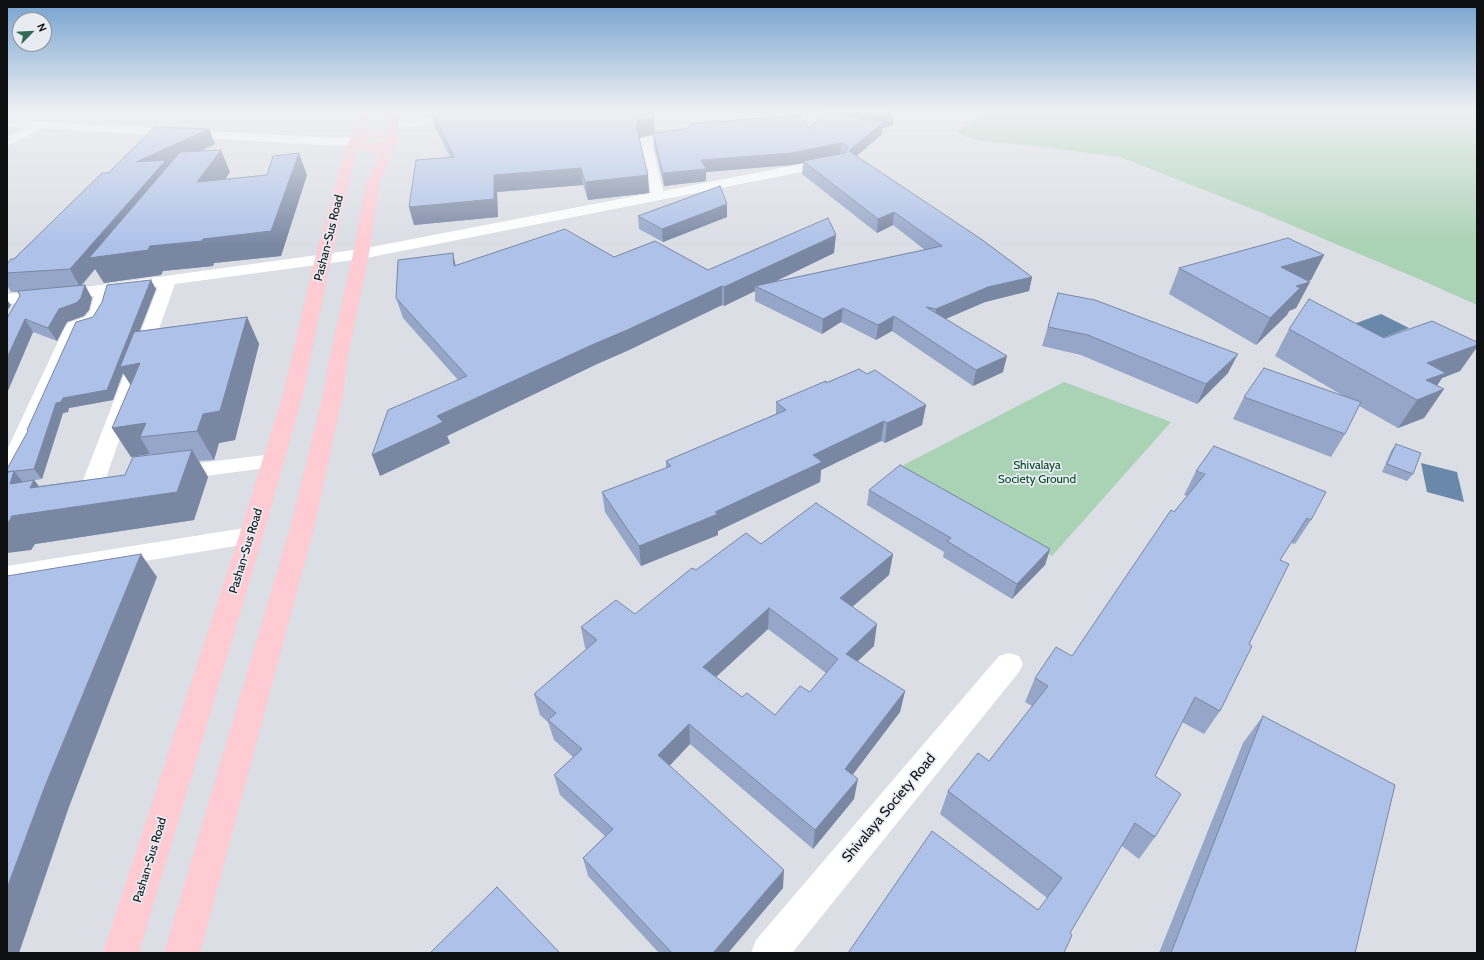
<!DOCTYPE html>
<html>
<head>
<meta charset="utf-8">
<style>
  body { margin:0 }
  #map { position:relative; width:1484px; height:960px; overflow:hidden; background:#dbdee5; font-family:Cabin,sans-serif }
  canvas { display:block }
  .frame { position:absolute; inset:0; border:8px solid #0e0f11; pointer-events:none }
  .north { position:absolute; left:12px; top:12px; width:40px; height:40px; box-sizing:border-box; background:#e8ebf2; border:1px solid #919398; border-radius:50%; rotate:66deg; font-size:11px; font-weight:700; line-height:16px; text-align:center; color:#0e0f11 }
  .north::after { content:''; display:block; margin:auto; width:14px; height:18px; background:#326c55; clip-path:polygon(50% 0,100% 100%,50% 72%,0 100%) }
</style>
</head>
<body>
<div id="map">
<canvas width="1484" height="960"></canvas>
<div class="frame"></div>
<div class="north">N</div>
</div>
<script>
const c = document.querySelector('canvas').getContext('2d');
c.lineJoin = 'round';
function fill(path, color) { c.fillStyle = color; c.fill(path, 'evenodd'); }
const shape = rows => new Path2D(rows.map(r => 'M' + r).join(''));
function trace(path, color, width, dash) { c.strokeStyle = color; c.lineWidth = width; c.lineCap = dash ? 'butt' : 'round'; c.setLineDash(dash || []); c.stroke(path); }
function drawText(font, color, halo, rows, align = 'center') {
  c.font = font + ' Cabin,sans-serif'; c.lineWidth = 3.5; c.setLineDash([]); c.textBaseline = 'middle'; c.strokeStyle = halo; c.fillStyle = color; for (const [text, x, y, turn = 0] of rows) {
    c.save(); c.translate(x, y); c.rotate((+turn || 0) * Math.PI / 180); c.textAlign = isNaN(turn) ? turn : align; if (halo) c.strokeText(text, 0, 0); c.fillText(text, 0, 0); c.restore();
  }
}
fill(shape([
  [987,111,1477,111,1477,305,1419,279,1260,212,1120,157,1025,145,986,142,964,136,957,132],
  [1064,382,1171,422,1052,556,894,470]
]), '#aad2b4');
fill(shape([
  [822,111,889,111,893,117,893,125,877,130,833,120],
  [1381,314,1409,328,1356,348,1329,333],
  [1421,463,1457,472,1464,502,1427,492]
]), '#6a88aa');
fill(shape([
  [474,111,506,111,501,114,393,129,389,128,387,126,389,124,393,123,474,111],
  [7,120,335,138,355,137,359,138,361,141,359,144,355,145,335,146,42,128,7,146,7,137,26,128,7,126,7,120],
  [683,132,687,133,689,136,687,139,652,144,663,191,832,158,836,159,838,162,836,165,832,166,361,259,175,284,104,483,101,488,93,490,85,488,82,483,158,287,111,293,106,311,97,325,81,330,18,473,15,478,7,480,7,450,65,327,68,323,85,317,90,311,94,296,7,304,7,294,86,287,361,249,651,193,639,141,641,138,645,137,683,132],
  [273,454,281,456,284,461,281,466,175,480,167,478,164,473,167,468,175,466,273,454],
  [251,527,259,530,263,536,259,542,7,584,7,566,251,527],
  [1009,653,1019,656,1023,664,1019,672,792,953,751,953,756,940,999,656,1009,653]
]), '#fff');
fill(shape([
  [363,111,374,111,365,133,378,130,387,132,389,111,400,111,398,136,400,140,394,146,380,183,369,254,348,356,344,390,314,528,200,953,164,953,290,528,324,390,330,356,353,254,366,183,381,150,373,152,357,150,331,259,303,394,263,536,139,953,103,953,239,536,283,394,315,259,345,150,363,111],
  [378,138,388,139,373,144,361,142,364,140,378,138]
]), '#ffcbd3');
fill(shape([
  [431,111,653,111,655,133,809,128,883,122,882,134,857,156,1032,277,1029,291,985,302,945,319,1003,372,973,386,892,331,876,340,841,322,822,334,755,301,755,291,724,306,722,305,629,350,597,364,447,436,450,443,380,476,458,380,403,318,396,298,456,265,614,257,708,270,834,253,773,282,925,250,893,225,877,233,802,174,803,163,791,165,706,172,706,181,664,186,654,145,653,134,641,137,639,139,648,175,649,193,588,200,583,185,497,192,498,217,414,225,409,207,450,157,434,125],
  [209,129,215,144,201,151,230,172,225,179,307,175,281,256,214,263,213,266,163,271,161,275,104,283,95,269,81,286,92,298,89,310,84,316,67,322,57,341,33,332,7,393,7,318,20,296,18,292,11,292,7,285,7,264,14,259,108,173],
  [638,216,727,217,663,242,639,229],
  [1324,255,1311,280,1308,281,1310,282,1296,308,1289,311,1287,315,1256,345,1169,294,1179,268],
  [156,289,139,331,247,317,259,344,235,440,219,443,214,460,199,461,208,477,194,520,35,544,31,550,7,469,28,431,27,430,93,317],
  [123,373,131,385,112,428,131,457,150,454,151,455,125,475,39,486,34,480,22,482,42,479,63,413,68,412,69,408,113,400],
  [1058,293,1228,373,1197,404,1081,355,1042,346],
  [1289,329,1384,338,1477,342,1477,347,1460,371,1442,378,1437,386,1444,389,1424,418,1398,428,1359,406,1345,434,1331,457,1233,419,1244,397,1342,395,1275,356],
  [867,374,926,405,922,425,885,443,881,441,821,470,820,482,718,531,718,535,641,566,605,512,602,492,666,468,666,461,776,414,776,402,826,383],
  [1396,444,1413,474,1407,481,1382,472,1391,451],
  [1196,471,1311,520,1295,544,1291,543,1280,560,1249,644,1220,711,1204,734,1182,722,1155,776,1155,837,1139,859,1122,846,1047,898,940,814,948,791,989,761,1032,706,1025,702,1035,678,1072,656,1174,512,1187,496,1184,495],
  [869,490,1050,549,1045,565,1012,599,943,557,944,552,867,505],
  [761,544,893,554,889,575,852,607,874,646,857,661,905,691,900,712,852,775,854,799,813,849,690,744,669,766,783,888,728,953,659,953,588,876,583,858,605,836,560,795,554,775,573,757,554,740,548,722,540,715,534,694,587,649,585,648,581,627,635,614,696,570],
  [768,629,826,673,810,692,775,715,742,697,716,677],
  [1263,716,1355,953,1159,953,1243,743]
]), '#95a6c8');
fill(shape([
  [654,118,655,134,641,137,638,141,636,125,639,120],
  [883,122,882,134,848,163,849,151],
  [209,129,215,144,168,166,150,246,203,239,299,153,307,175,281,256,214,263,213,266,163,271,161,275,104,283,95,269,80,287,70,269,136,162],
  [841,143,840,156,803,161,803,163,791,165,706,172,706,181,664,186,663,173,701,160],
  [221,150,230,172,208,205,197,182],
  [581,168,583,185,497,192,498,217,414,225,409,207,494,175],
  [648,175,649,193,588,200,585,182],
  [727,204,727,217,663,242,662,229],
  [894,212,893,225,877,233,878,219],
  [836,235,834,253,760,289,755,286,755,291,724,306,724,287],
  [453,253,457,272,454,266],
  [1324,255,1311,280,1268,293,1281,267],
  [1032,277,1029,291,985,302,934,324,936,309,988,287],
  [151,280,156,289,126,366,140,363,137,395,123,373,113,400,69,408,68,412,63,413,42,479,34,469,56,403,63,398],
  [1310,282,1296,308,1289,311,1287,315,1256,345,1270,318,1296,286],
  [85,285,92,298,89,310,84,316,67,322,57,341,48,328,59,309],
  [722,286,722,305,629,350,597,364,447,436,450,443,380,476,372,455,437,416,594,344],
  [7,300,11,305,7,311],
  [843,308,841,322,822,334,823,319],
  [894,316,892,331,876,340,878,325],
  [247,317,259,344,235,440,219,443,214,460,197,431,203,414],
  [25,319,33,332,7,393,7,358],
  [1477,345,1477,347,1460,371,1442,378,1431,394,1444,389,1424,418,1398,428,1417,400,1427,363],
  [1238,354,1228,373,1197,404,1206,384],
  [1007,356,1003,372,973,386,976,370],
  [926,405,922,425,885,443,887,423],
  [884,421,881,441,821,470,820,482,718,531,718,535,641,566,639,546,715,512,813,455],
  [146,423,140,437,150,454,131,457,112,428],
  [192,450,208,477,194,520,35,544,31,550,7,553,7,523,34,480,56,508],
  [14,471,36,499,10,484],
  [1050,549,1045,565,1012,599,1017,584],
  [141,554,157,577,69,807,19,953,7,953,7,888,45,786],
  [893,554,889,575,837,620,840,598],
  [769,608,768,629,704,688,703,667],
  [877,624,874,646,843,675,846,654],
  [905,691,900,712,842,789,845,769],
  [689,724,690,744,660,776,658,755],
  [858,779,854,799,813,849,815,830],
  [784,870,783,888,728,953,713,953]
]), '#7987a3');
const building = shape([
  [432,111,653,111,654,118,639,120,636,125,648,175,585,182,581,168,494,175,494,199,409,207,416,160,454,157,432,111],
  [829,113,883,122,849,151,981,239,1032,277,988,287,936,309,926,307,1007,356,976,370,894,316,878,325,843,308,823,319,755,286,942,246,894,212,878,219,803,161,845,153,848,148,845,144,841,143,791,153,701,160,706,169,663,173,653,133,687,129,690,124,799,115,809,128,829,113],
  [155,127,209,129,136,162,166,160,70,269,7,273,7,264,11,259,14,259,102,173,108,173,155,127],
  [221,150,197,182,267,175,273,156,299,153,271,231,203,239,202,241,150,246,148,250,89,258,180,152,221,150],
  [720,186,727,204,662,229,638,216,720,186],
  [828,218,836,235,724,287,722,286,627,330,594,344,437,416,443,422,372,455,388,410,467,376,396,298,398,260,453,253,454,266,565,229,614,257,655,241,708,270,828,218],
  [1288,238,1324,255,1281,267,1310,282,1296,286,1300,288,1270,318,1179,268,1288,238],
  [151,280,107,390,63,398,61,402,56,403,34,469,7,472,7,469,28,431,27,430,76,322,93,317,102,302,107,285,151,280],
  [85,285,81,298,76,303,59,309,48,328,25,319,7,358,7,318,20,296,18,291,85,285],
  [1058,293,1095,300,1238,354,1206,384,1088,335,1048,327,1058,293],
  [1309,299,1384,338,1432,321,1477,342,1477,345,1427,363,1446,373,1426,380,1444,389,1417,400,1289,329,1309,299],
  [247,317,220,411,203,414,197,431,140,437,146,423,112,428,140,363,120,367,134,332,247,317],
  [1264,368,1361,402,1345,434,1244,397,1264,368],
  [859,369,867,374,875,370,926,405,887,423,884,421,813,455,822,462,715,512,718,514,639,546,602,492,671,466,666,461,786,410,776,402,826,381,826,383,859,369],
  [1396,444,1421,453,1413,474,1387,464,1396,444],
  [1214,446,1326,492,1311,520,1307,518,1280,560,1289,564,1249,644,1252,646,1220,711,1195,697,1155,776,1181,794,1155,837,1135,823,1070,933,1072,935,1064,953,848,953,932,831,1038,910,1062,878,948,791,978,753,989,761,1048,686,1035,678,1056,647,1072,656,1171,510,1174,512,1205,474,1196,471,1214,446],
  [192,450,177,492,12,516,8,523,7,523,7,472,14,471,10,484,34,480,30,488,125,475,133,457,192,450],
  [900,465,1050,549,1017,584,947,541,951,538,869,490,900,465],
  [816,503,893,554,840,598,877,624,846,654,905,691,845,769,858,779,815,830,689,724,658,755,784,870,713,953,672,953,583,858,613,829,554,775,582,749,548,720,556,713,534,694,597,640,581,627,616,600,635,614,692,568,696,570,746,533,761,544,816,503],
  [769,608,838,659,810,692,800,686,775,715,747,693,742,697,703,667,769,608],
  [141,554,45,786,7,888,7,576,141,554],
  [1263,716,1395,785,1355,953,1171,953,1263,716],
  [497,887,560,953,430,953,497,887]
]);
fill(building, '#adc1e9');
trace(building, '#7987a3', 1);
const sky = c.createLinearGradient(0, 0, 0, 246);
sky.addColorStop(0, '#75a2cf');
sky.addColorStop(0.45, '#eff0f3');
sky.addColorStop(1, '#eff0f300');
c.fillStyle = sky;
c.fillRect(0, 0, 1484, 246);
drawText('12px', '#0e0f11', '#e8ebf2', [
  ["Pashan-Sus Road",329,238,-76],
  ["Pashan-Sus Road",246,551,-73],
  ["Pashan-Sus Road",150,860,-73]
]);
drawText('12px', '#024822', '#e8ebf2', [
  ["Shivalaya",1037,465],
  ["Society Ground",1037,479]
]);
drawText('14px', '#0e0f11', '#e8ebf2', [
  ["Shivalaya Society Road",889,808,-50]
]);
</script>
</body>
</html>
